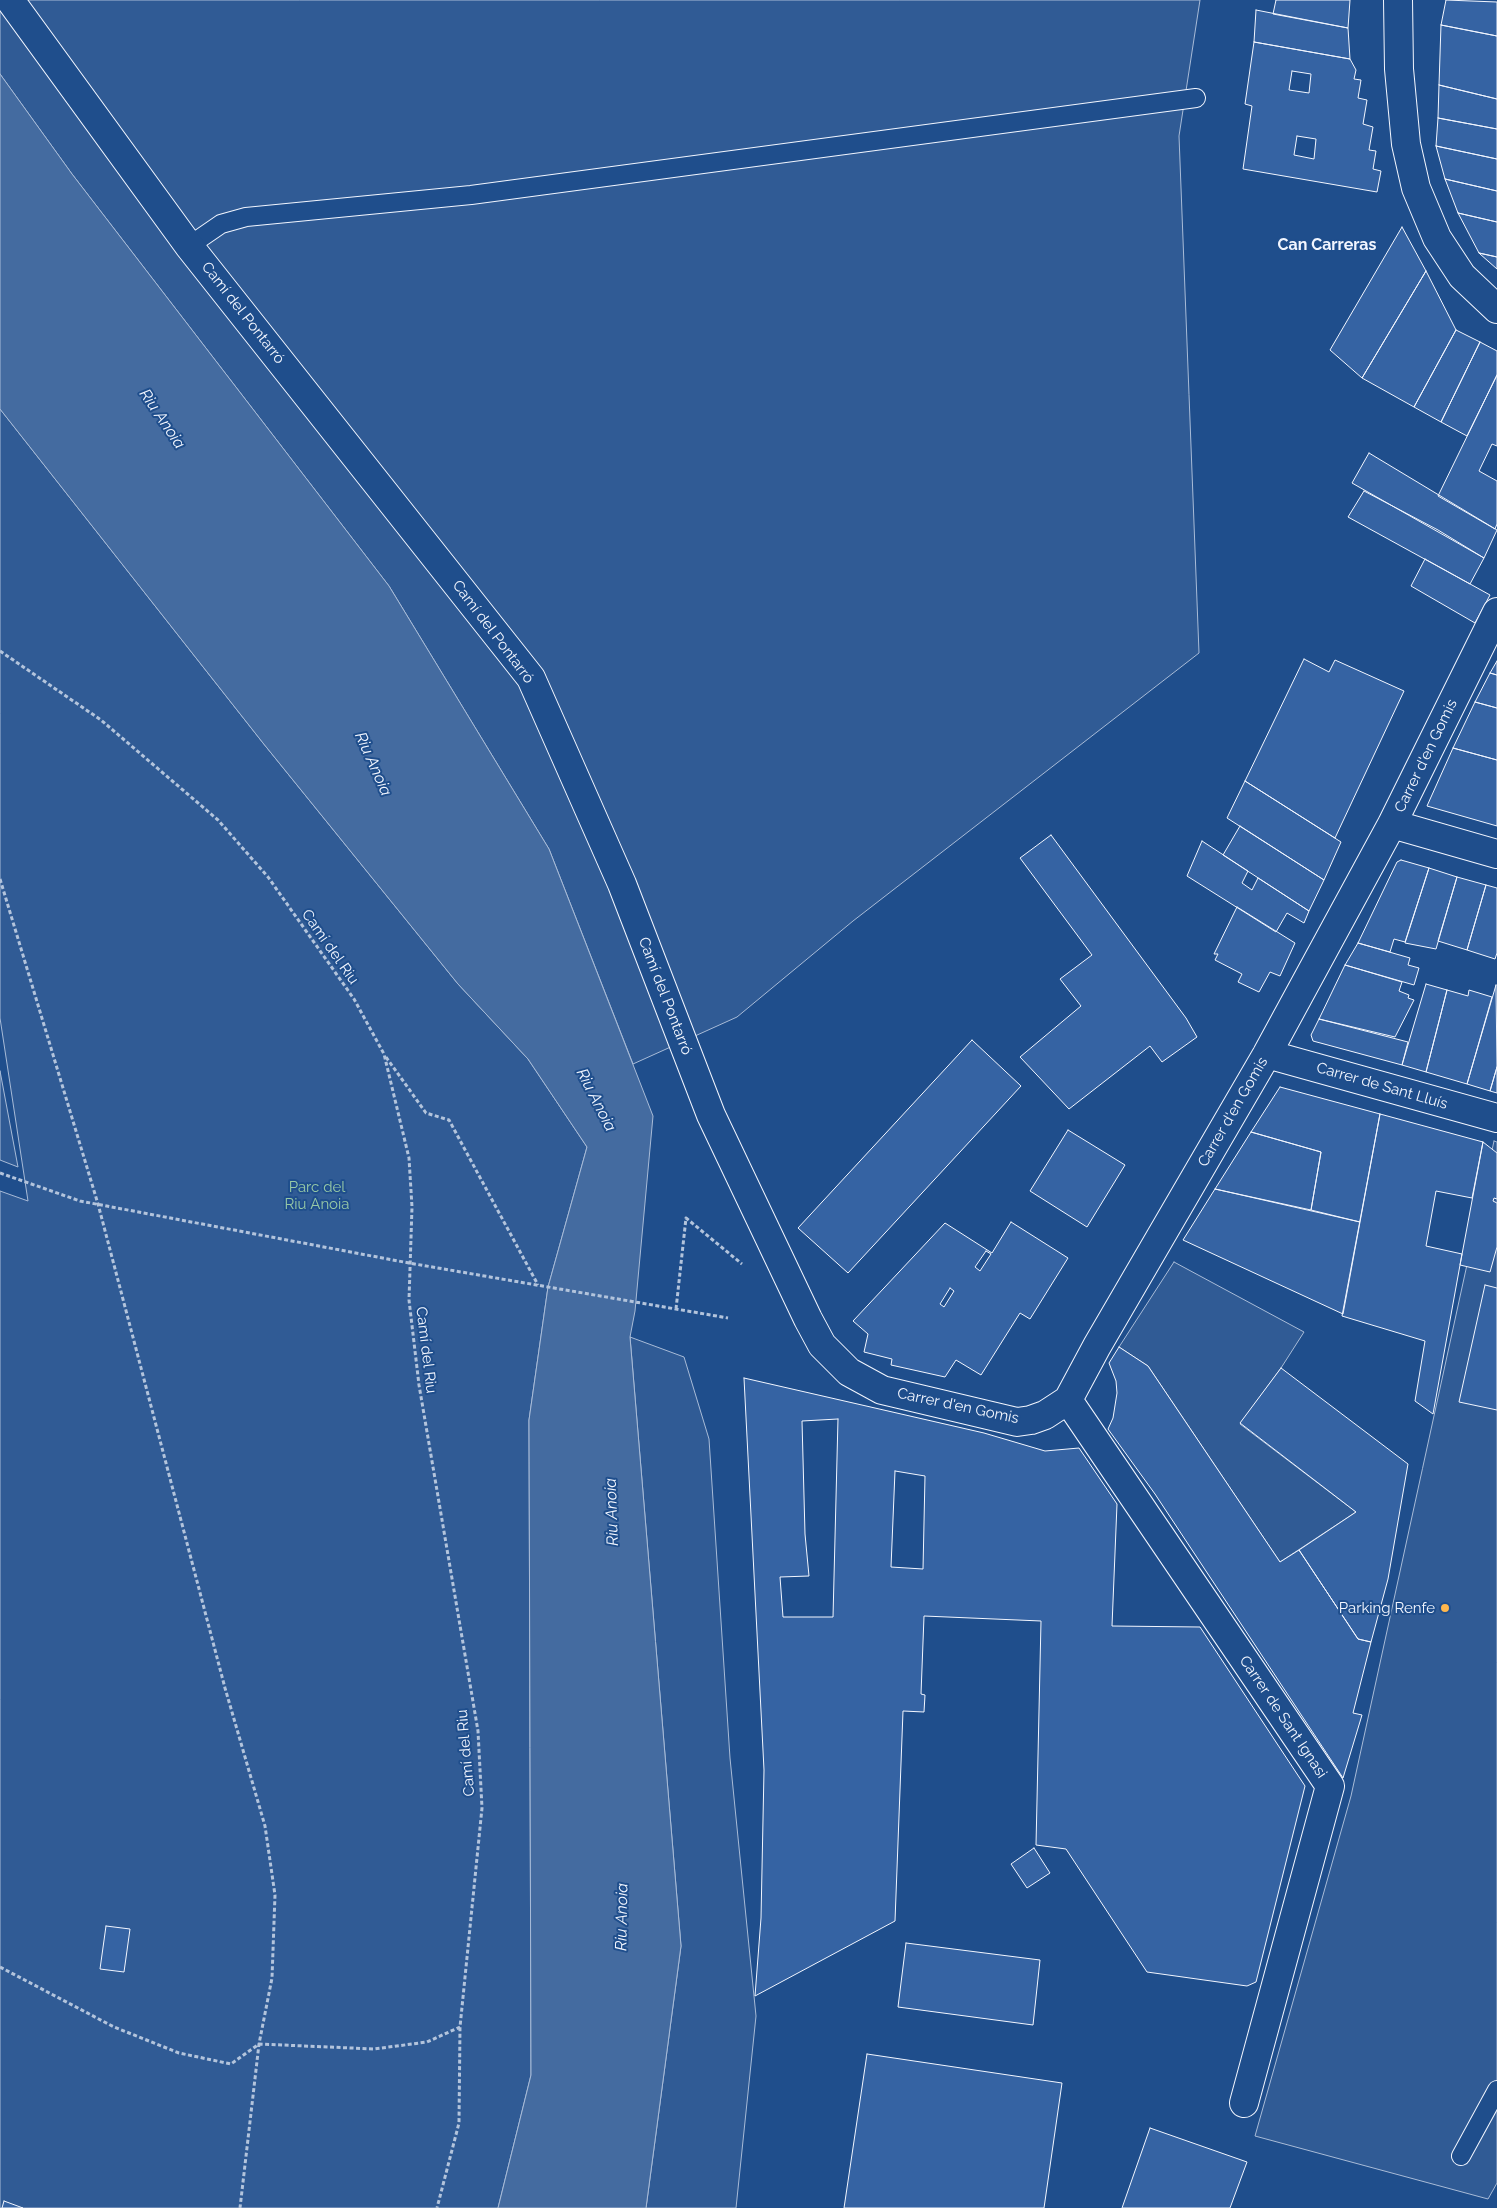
<!DOCTYPE html>
<html>
<head>
<meta charset="utf-8">
<style>
  body { margin:0 }
  canvas { display:block; background:#1f4e8c }
</style>
</head>
<body>
<canvas width="1497" height="2208"></canvas>
<script>
const c = document.querySelector('canvas').getContext('2d');
c.lineJoin = 'round';
function fill(path, color) { c.fillStyle = color; c.fill(path, 'evenodd'); }
const shape = rows => new Path2D(rows.map(r => 'M' + r).join(''));
function trace(path, color, width, dash) { c.strokeStyle = color; c.lineWidth = width; c.lineCap = dash ? 'butt' : 'round'; c.setLineDash(dash || []); c.stroke(path); }
function drawText(font, color, halo, rows, align = 'center') {
  c.font = font + ' Raleway,sans-serif'; c.lineWidth = 4; c.setLineDash([]); c.textBaseline = 'middle'; c.strokeStyle = halo; c.fillStyle = color; for (const [text, x, y, turn = 0] of rows) {
    c.save(); c.translate(x, y); c.rotate((+turn || 0) * Math.PI / 180); c.textAlign = isNaN(turn) ? turn : align; if (halo) c.strokeText(text, 0, 0); c.fillText(text, 0, 0); c.restore();
  }
}
const built = shape([
  [0,0,1200,0,1179,136,1199,653,853,921,737,1017,633,1064,549,849,389,586,72,174,0,74,0,0],
  [0,409,263,743,458,984,528,1059,587,1147,548,1287,529,1420,531,2075,498,2208,0,2208,0,1191,28,1201,0,1018,0,409],
  [0,1071,18,1167,0,1160,0,1071],
  [1494,1141,1497,1142,1497,2183,1488,2199,1255,2136,1351,1796,1494,1141],
  [1174,1262,1304,1332,1281,1368,1240,1424,1356,1512,1280,1562,1148,1366,1119,1347,1174,1262],
  [630,1337,684,1357,709,1439,730,1758,756,2016,736,2208,646,2208,681,1946,630,1337]
]);
fill(built, '#305b95');
trace(built, '#a8bbd7', 1);
const water = shape([
  [0,74,72,174,389,586,549,849,653,1116,635,1311,630,1337,681,1946,646,2208,498,2208,531,2075,529,1420,548,1287,587,1147,528,1059,458,984,263,743,0,409,0,74]
]);
fill(water, '#446ba0');
trace(water, '#a8bbd7', 1);
const building = shape([
  [1276,0,1350,0,1348,28,1273,14,1276,0],
  [1446,0,1497,2,1497,36,1441,25,1446,0],
  [1256,10,1348,28,1350,59,1254,42,1256,10],
  [1441,25,1497,36,1497,99,1439,85,1441,25],
  [1254,42,1350,59,1356,70,1354,79,1361,80,1358,98,1367,100,1363,124,1373,127,1369,150,1376,151,1373,169,1381,171,1377,192,1243,169,1252,106,1245,104,1254,42],
  [1292,71,1311,74,1309,93,1289,90,1292,71],
  [1297,136,1316,139,1314,159,1294,155,1297,136],
  [1439,85,1497,99,1497,129,1438,118,1439,85],
  [1438,118,1497,129,1497,159,1436,146,1438,118],
  [1436,146,1497,159,1497,191,1445,179,1436,146],
  [1445,179,1497,191,1497,222,1458,213,1445,179],
  [1458,213,1497,222,1497,257,1479,253,1458,213],
  [1402,227,1426,271,1362,378,1330,350,1402,227],
  [1479,253,1497,257,1497,269,1480,254,1479,253],
  [1426,271,1456,330,1414,407,1362,378,1426,271],
  [1456,330,1480,342,1441,422,1414,407,1456,330],
  [1480,342,1497,351,1497,375,1467,436,1441,422,1480,342],
  [1497,375,1497,446,1492,444,1479,471,1497,481,1497,524,1495,529,1438,496,1497,375],
  [1369,453,1497,530,1484,558,1352,483,1369,453],
  [1364,491,1438,530,1484,558,1470,584,1348,517,1364,491],
  [1425,559,1490,595,1475,623,1411,586,1425,559],
  [1304,659,1329,672,1335,660,1404,691,1335,838,1245,781,1304,659],
  [1497,661,1497,675,1490,673,1497,661],
  [1490,673,1497,675,1497,708,1475,702,1490,673],
  [1475,702,1497,708,1497,760,1453,748,1475,702],
  [1453,748,1497,760,1497,826,1427,806,1453,748],
  [1245,781,1341,842,1324,880,1227,818,1245,781],
  [1240,826,1324,880,1309,911,1223,855,1240,826],
  [1051,835,1186,1018,1197,1037,1162,1062,1150,1046,1069,1109,1020,1057,1081,1006,1060,979,1092,955,1020,858,1051,835],
  [1202,841,1248,871,1242,883,1252,890,1258,878,1309,911,1304,923,1287,913,1276,932,1187,876,1202,841],
  [1401,860,1429,868,1405,942,1394,939,1390,952,1358,943,1397,862,1401,860],
  [1429,868,1457,877,1436,949,1405,943,1429,868],
  [1457,877,1486,885,1467,950,1438,941,1457,877],
  [1486,885,1497,888,1497,953,1495,959,1467,950,1486,885],
  [1237,907,1295,943,1280,976,1270,972,1259,992,1238,982,1242,974,1215,960,1218,954,1214,954,1237,907],
  [1358,943,1410,958,1408,965,1419,968,1414,985,1345,965,1358,943],
  [1345,965,1402,982,1399,991,1409,995,1408,998,1414,1000,1395,1037,1319,1019,1345,965],
  [1426,984,1447,990,1426,1072,1402,1065,1426,984],
  [1496,985,1497,1067,1490,1091,1467,1084,1496,985],
  [1447,990,1468,996,1469,990,1492,997,1467,1084,1426,1072,1447,990],
  [1319,1019,1408,1042,1402,1065,1313,1041,1311,1035,1319,1019],
  [972,1040,1021,1086,848,1273,798,1228,972,1040],
  [1497,1067,1497,1093,1490,1091,1497,1067],
  [1280,1087,1380,1114,1360,1222,1311,1210,1321,1152,1251,1132,1280,1087],
  [1380,1114,1483,1142,1472,1198,1436,1191,1426,1246,1462,1254,1433,1414,1415,1401,1425,1341,1342,1316,1380,1114],
  [1068,1130,1125,1165,1087,1227,1030,1191,1068,1130],
  [1251,1132,1321,1152,1311,1210,1215,1189,1251,1132],
  [1483,1142,1497,1153,1497,1199,1494,1198,1493,1201,1497,1203,1497,1247,1490,1272,1460,1265,1483,1142],
  [1215,1189,1360,1222,1343,1314,1183,1240,1215,1189],
  [1011,1222,1068,1258,1030,1319,1020,1313,981,1375,956,1360,945,1377,891,1365,892,1359,864,1352,868,1334,853,1321,945,1223,992,1253,1011,1222],
  [986,1251,991,1254,980,1271,975,1267,986,1251],
  [950,1288,954,1291,944,1307,940,1304,950,1288],
  [1485,1285,1497,1288,1497,1410,1459,1402,1485,1285],
  [1119,1347,1148,1366,1280,1562,1299,1550,1358,1639,1371,1642,1353,1713,1362,1715,1343,1778,1155,1494,1108,1429,1113,1418,1117,1393,1116,1381,1109,1363,1119,1347],
  [1281,1368,1408,1464,1388,1579,1371,1642,1358,1639,1299,1550,1356,1512,1240,1423,1281,1368],
  [744,1378,984,1433,1045,1451,1079,1448,1117,1504,1112,1626,1200,1627,1305,1786,1256,1982,1247,1986,1147,1972,1066,1849,1036,1845,1041,1621,924,1616,921,1694,925,1695,924,1712,903,1711,895,1921,755,1996,761,1918,764,1770,744,1378],
  [838,1419,833,1617,783,1617,780,1577,809,1576,805,1534,802,1421,838,1419],
  [895,1471,925,1476,923,1569,891,1567,895,1471],
  [1034,1848,1050,1873,1027,1888,1011,1864,1034,1848],
  [106,1926,130,1929,124,1972,100,1969,106,1926],
  [906,1943,1040,1960,1033,2025,898,2007,906,1943],
  [867,2054,1062,2083,1044,2208,844,2208,867,2054],
  [1150,2128,1247,2162,1230,2208,1122,2208,1150,2128],
  [4,2201,23,2208,2,2208,4,2201]
]);
fill(building, '#3563a3');
trace(building, '#f2f6ff', 1);
const lane = shape([
  [189,246,221,224,246,217,471,195,1196,98],
  [1461,2156,1497,2090]
]);
const street = shape([
  [10,0,189,246,531,678,622,884,711,1115,808,1319,822,1345,849,1372,882,1390,1017,1422,1031,1420,1045,1415,1068,1400,1097,1346,1267,1054,1392,824,1497,612],
  [1398,0,1399,69,1406,144,1416,188,1437,238,1462,276,1497,309],
  [1392,824,1497,854],
  [1267,1054,1497,1118],
  [1068,1400,1330,1786,1244,2103]
]);
trace(lane, '#f2f6ff', 20);
trace(street, '#f2f6ff', 30);
trace(shape([
  [0,651,101,720,218,820,268,877,354,999,384,1054,409,1158,412,1207,409,1300,419,1385,478,1731,482,1808,460,2027,459,2123,437,2208],
  [0,879,98,1204,225,1688,265,1826,275,1895,272,1978,259,2044,240,2208],
  [386,1057,426,1113,449,1120,538,1285],
  [0,1173,80,1201,409,1263,728,1318],
  [676,1309,686,1218,742,1264],
  [0,1967,114,2027,179,2053,231,2064,259,2044,374,2049,427,2042,460,2027]
]), '#b3c4dc', 3, [4, 2.5]);
trace(lane, '#1f4e8c', 18);
trace(street, '#1f4e8c', 28);
for (const [x, y, r, color] of [
  [1445,1608,5,"#ffb74d"]
]) { const dot = new Path2D(); dot.arc(x, y, r, 0, 2 * Math.PI); c.fillStyle = color; c.fill(dot); trace(dot, '#1f4e8c', 2); }
drawText('15px', '#f2f6ff', '#1f4e8c', [
  ["Camí del Pontarró",243,313,52],
  ["Camí del Pontarró",493,632,53],
  ["Carrer d'en Gomis",1426,756,-64],
  ["Camí del Riu",330,947,55],
  ["Camí del Pontarró",665,996,69],
  ["Carrer de Sant Lluís",1382,1086,16],
  ["Carrer d'en Gomis",1233,1112,-60],
  ["Camí del Riu",426,1350,83],
  ["Carrer d'en Gomis",958,1406,12],
  ["Carrer de Sant Ignasi",1283,1717,56],
  ["Camí del Riu",466,1753,-95]
]);
drawText('15px', '#97c8a6', '#1f4e8c', [
  ["Parc del",317,1187],
  ["Riu Anoia",317,1204]
]);
drawText('15px', '#f2f6ff', '#1f4e8c', [
  ["Parking Renfe",1435,1608]
], 'right');
drawText('bold 16px', '#f2f6ff', '#1f4e8c', [
  ["Can Carreras",1327,245]
]);
drawText('italic 16px', '#f2f6ff', '#1f4e8c', [
  ["Riu Anoia",162,419,56],
  ["Riu Anoia",373,764,66],
  ["Riu Anoia",596,1100,63],
  ["Riu Anoia",612,1512,-92],
  ["Riu Anoia",622,1917,-89]
]);
</script>
</body>
</html>
